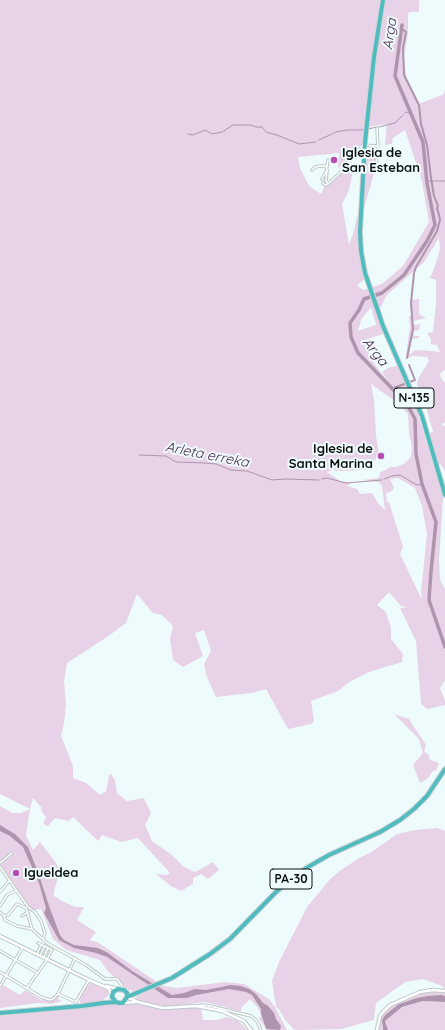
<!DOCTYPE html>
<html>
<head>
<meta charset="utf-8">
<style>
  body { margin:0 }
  canvas { display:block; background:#eefbfc }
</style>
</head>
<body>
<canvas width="445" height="1030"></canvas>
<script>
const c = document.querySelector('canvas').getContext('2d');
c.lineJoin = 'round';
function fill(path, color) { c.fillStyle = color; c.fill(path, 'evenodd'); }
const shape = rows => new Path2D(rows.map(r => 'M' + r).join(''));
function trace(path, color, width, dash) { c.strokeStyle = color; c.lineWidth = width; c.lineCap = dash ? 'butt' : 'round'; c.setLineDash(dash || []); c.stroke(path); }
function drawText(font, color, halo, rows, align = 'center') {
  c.font = font + ' Quicksand,sans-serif'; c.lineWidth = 4; c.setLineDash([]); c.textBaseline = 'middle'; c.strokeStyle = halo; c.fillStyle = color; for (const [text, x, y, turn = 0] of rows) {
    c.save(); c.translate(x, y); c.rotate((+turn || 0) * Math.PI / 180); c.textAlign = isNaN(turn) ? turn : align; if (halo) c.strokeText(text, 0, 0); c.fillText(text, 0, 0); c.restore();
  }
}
fill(shape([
  [0,0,419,0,419,12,409,12,408,15,408,34,404,56,406,76,419,104,444,94,445,89,445,370,440,373,441,378,445,383,445,422,441,425,445,426,445,471,441,465,438,464,427,434,433,432,427,410,428,397,417,385,418,379,429,361,427,357,412,356,408,358,406,355,410,326,409,317,411,315,410,300,419,299,419,314,426,318,413,321,415,325,420,324,419,330,414,331,414,336,419,336,419,338,412,339,409,355,414,351,420,350,440,352,437,345,431,344,431,339,427,333,433,332,436,303,436,280,430,278,435,266,440,249,439,238,424,262,386,296,381,307,376,307,386,333,362,341,376,366,389,383,382,372,388,368,400,365,413,398,443,497,439,560,440,580,445,589,445,680,440,688,445,701,445,705,427,709,421,704,416,641,400,608,407,608,401,606,389,592,377,605,386,612,391,628,391,639,403,654,402,662,369,672,351,681,338,691,311,701,314,721,311,724,288,729,266,689,251,693,216,697,207,677,204,664,211,651,204,630,195,633,203,656,183,667,173,660,170,638,173,626,162,615,153,613,137,594,126,623,107,637,67,663,64,681,66,704,64,724,61,736,73,766,73,778,86,783,100,795,106,791,110,773,115,780,117,793,127,801,144,798,151,813,145,825,152,841,172,855,184,867,195,872,213,862,219,870,208,879,201,874,193,878,193,884,181,891,171,886,156,874,167,875,170,873,138,838,121,842,102,835,98,841,73,817,69,821,55,818,48,826,43,824,46,817,42,812,41,807,33,798,30,809,26,835,33,850,40,842,57,864,60,872,54,891,54,896,62,901,75,907,84,907,77,920,96,932,90,940,99,943,163,986,177,988,225,982,244,984,269,999,275,1007,287,1030,267,1030,260,1020,259,1018,261,1016,258,1008,250,999,241,1008,241,1011,239,1011,205,1002,165,1007,136,1001,136,997,144,992,143,988,134,991,128,990,123,985,120,980,114,977,106,969,100,960,66,950,53,939,41,909,35,910,30,908,0,866,0,806,12,813,21,813,30,809,0,794],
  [387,124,385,145,392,144,393,138,405,130,422,181,429,222,403,266,382,284,364,290,360,288,357,285,365,279,360,256,362,215,375,170,376,153,364,154,362,193,354,231,349,245,342,204,349,190,352,176,351,158,340,173,330,183,325,185,321,194,309,186,300,168,298,157,339,153,338,169,357,147,363,145,367,127],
  [371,307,376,325,358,331,361,320],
  [371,384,399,404,408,414,409,434,412,447,411,457,404,464,395,467,390,467,386,470,380,472,379,478,363,480,378,482,382,486,385,510,378,503,372,493,360,494,357,489,347,486,351,483,340,481,327,472,335,469,335,471,351,471,370,469,379,453,376,436,374,399],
  [398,478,415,488,422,506,427,534,421,592,422,600,400,554,403,547,389,502,387,502,386,493,392,491,394,488,390,479],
  [394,714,409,719,426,745,424,751,429,755,430,760,439,763,436,770,433,771,428,778,420,783,413,765,423,753,419,739],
  [437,828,445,831,445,990,442,986,423,979,405,982,376,1003,374,1020,341,1029,295,1030,285,1020,279,1009,276,1007,272,981,279,962,307,907,331,878,341,870,361,857,370,853,397,834,415,830],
  [91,983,108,990,109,992,108,996,101,1001,80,1005,80,999,87,986],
  [3,985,20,995,25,990,41,1000,42,999,52,1001,57,996,59,996,58,999,61,1000,60,1002,51,1004,39,1003,0,1008,0,990],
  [430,991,445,993,445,996,427,996,399,1004,382,1025,383,1030,378,1030,381,1016,388,1009,396,1003,416,995],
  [423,1001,445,1002,445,1030,388,1030,385,1021,397,1011,402,1007],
  [108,1004,124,1005,138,1004,164,1009,200,1007,203,1018,201,1020,217,1020,226,1017,237,1020,248,1030,0,1030,0,1016,68,1010]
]), '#e8d2e7');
fill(shape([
  [0,825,15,834,28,847,38,872,49,906,60,935,64,940,74,945,98,948,108,953,132,971,172,995,184,993,195,989,206,990,231,985,241,986,249,989,256,994,263,1003,268,1006,274,1013,276,1019,281,1026,280,1030,266,1029,261,1013,261,1009,252,995,246,992,229,989,196,995,187,998,168,998,107,957,96,953,74,948,59,940,44,913,46,908,39,883,23,847,10,836,0,831],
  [441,995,445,996,445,1002,423,1001,402,1007,385,1021,388,1030,383,1030,382,1020,385,1015,399,1004,417,998,427,996]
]), '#ae95ad');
trace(shape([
  [405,113,407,112,412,114],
  [379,127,395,123,403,115],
  [368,129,377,127],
  [188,134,193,135,205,130,212,134,222,132,233,125,251,125,256,127,262,127,266,132,277,135,299,144,316,142],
  [319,140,336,132,347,130,364,130],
  [427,181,445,181],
  [139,455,166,456,176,462,205,463,216,464,231,470,247,471,272,480,285,479,319,480],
  [322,479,327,478,346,483,382,480],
  [384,479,392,476,400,475,417,485,422,484]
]), '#ae95ad', 1);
trace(shape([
  [401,28,406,32,403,48,404,75,419,105,421,124,427,145,431,178,434,196,438,206,437,208,439,215,440,220,437,231,416,267,414,273,411,303,413,329,407,358],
  [391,389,415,380,409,365]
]), '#ae95ad', 2);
trace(shape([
  [402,25,395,76,423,142,427,183,435,225,427,241,404,275,382,293,364,299,359,310,350,323,351,337,358,353,407,404,415,419,416,454,422,484,436,522,431,571,429,600,445,647]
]), '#ae95ad', 3.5);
const street = shape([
  [366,159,367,149,366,145],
  [376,164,378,149,377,128],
  [327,167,328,160],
  [312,170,315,167,321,166,326,166,327,170],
  [327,170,326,181,328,184,340,173,363,145,377,146],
  [322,179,327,170],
  [323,183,325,185,328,184],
  [0,863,12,853],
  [0,867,28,907,35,912,41,921,45,933,43,939],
  [0,892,9,881],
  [0,906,7,895,16,891],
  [26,908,32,929],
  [0,912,4,916,5,920,17,926,32,929,47,943,86,965,105,979,116,979,118,980,122,986,121,988],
  [4,916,8,915,17,904,26,908],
  [22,916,28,912],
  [0,951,38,973],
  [37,954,41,945],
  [40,955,45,946],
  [44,957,48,948],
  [0,972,41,997,50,1000,53,999,58,994,75,958],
  [0,986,23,947],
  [27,988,46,961,52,950,38,943],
  [58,994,76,1002,89,980],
  [196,1006,204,1005,210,1006,251,1016,257,1021,261,1030]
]);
const secondary = shape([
  [0,936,89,980,108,988,112,994],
  [106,986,118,989],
  [127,997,138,1002,163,1008,196,1006,222,1011,244,1021,251,1030],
  [123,1003,136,1002],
  [377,1030,380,1016,383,1012,390,1005,420,992,433,990,445,991]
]);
const highway = shape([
  [383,0,374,57,365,142,360,232,361,251,365,273,383,326,422,416,445,495],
  [127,997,172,978,210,954,230,939,275,893,292,878,308,867,329,855,380,832,400,820,414,809,427,796,445,769],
  [0,1013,82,1006,103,1003,116,1002,119,1003,123,1003,127,997,127,993,124,990,118,989,113,992,112,997,116,1002]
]);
trace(street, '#bbc8c8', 3.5);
trace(secondary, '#bbc8c8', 4.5);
trace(highway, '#d3d4d4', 6);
trace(street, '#fff', 1.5);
trace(secondary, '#fff', 2.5);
trace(highway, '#51bcc0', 4);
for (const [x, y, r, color] of [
  [334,160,4,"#b44eb4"],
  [381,456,4,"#b44eb4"],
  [16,873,4,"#b44eb4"]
]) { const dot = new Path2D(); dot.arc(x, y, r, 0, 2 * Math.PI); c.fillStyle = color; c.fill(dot); trace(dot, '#eefbfc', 1.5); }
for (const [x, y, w] of [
  [414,398,40],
  [291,879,42]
]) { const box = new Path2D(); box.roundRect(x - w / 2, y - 10, w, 20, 3); c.fillStyle = '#eefbfc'; c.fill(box); trace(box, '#0c1011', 1); }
drawText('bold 12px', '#0c1011', null, [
  ["N-135",414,398],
  ["PA-30",291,879]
]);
drawText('bold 13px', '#0c1011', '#eefbfc', [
  ["Iglesia de",342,153],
  ["San Esteban",342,168],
  ["Iglesia de",373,449,"right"],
  ["Santa Marina",373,464,"right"],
  ["Igueldea",24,873]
], 'left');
drawText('italic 14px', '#4f2c4e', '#eefbfc', [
  ["Arga",390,34,-82],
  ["Arga",375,352,52],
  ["Arleta erreka",207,455,11]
]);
</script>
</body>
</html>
